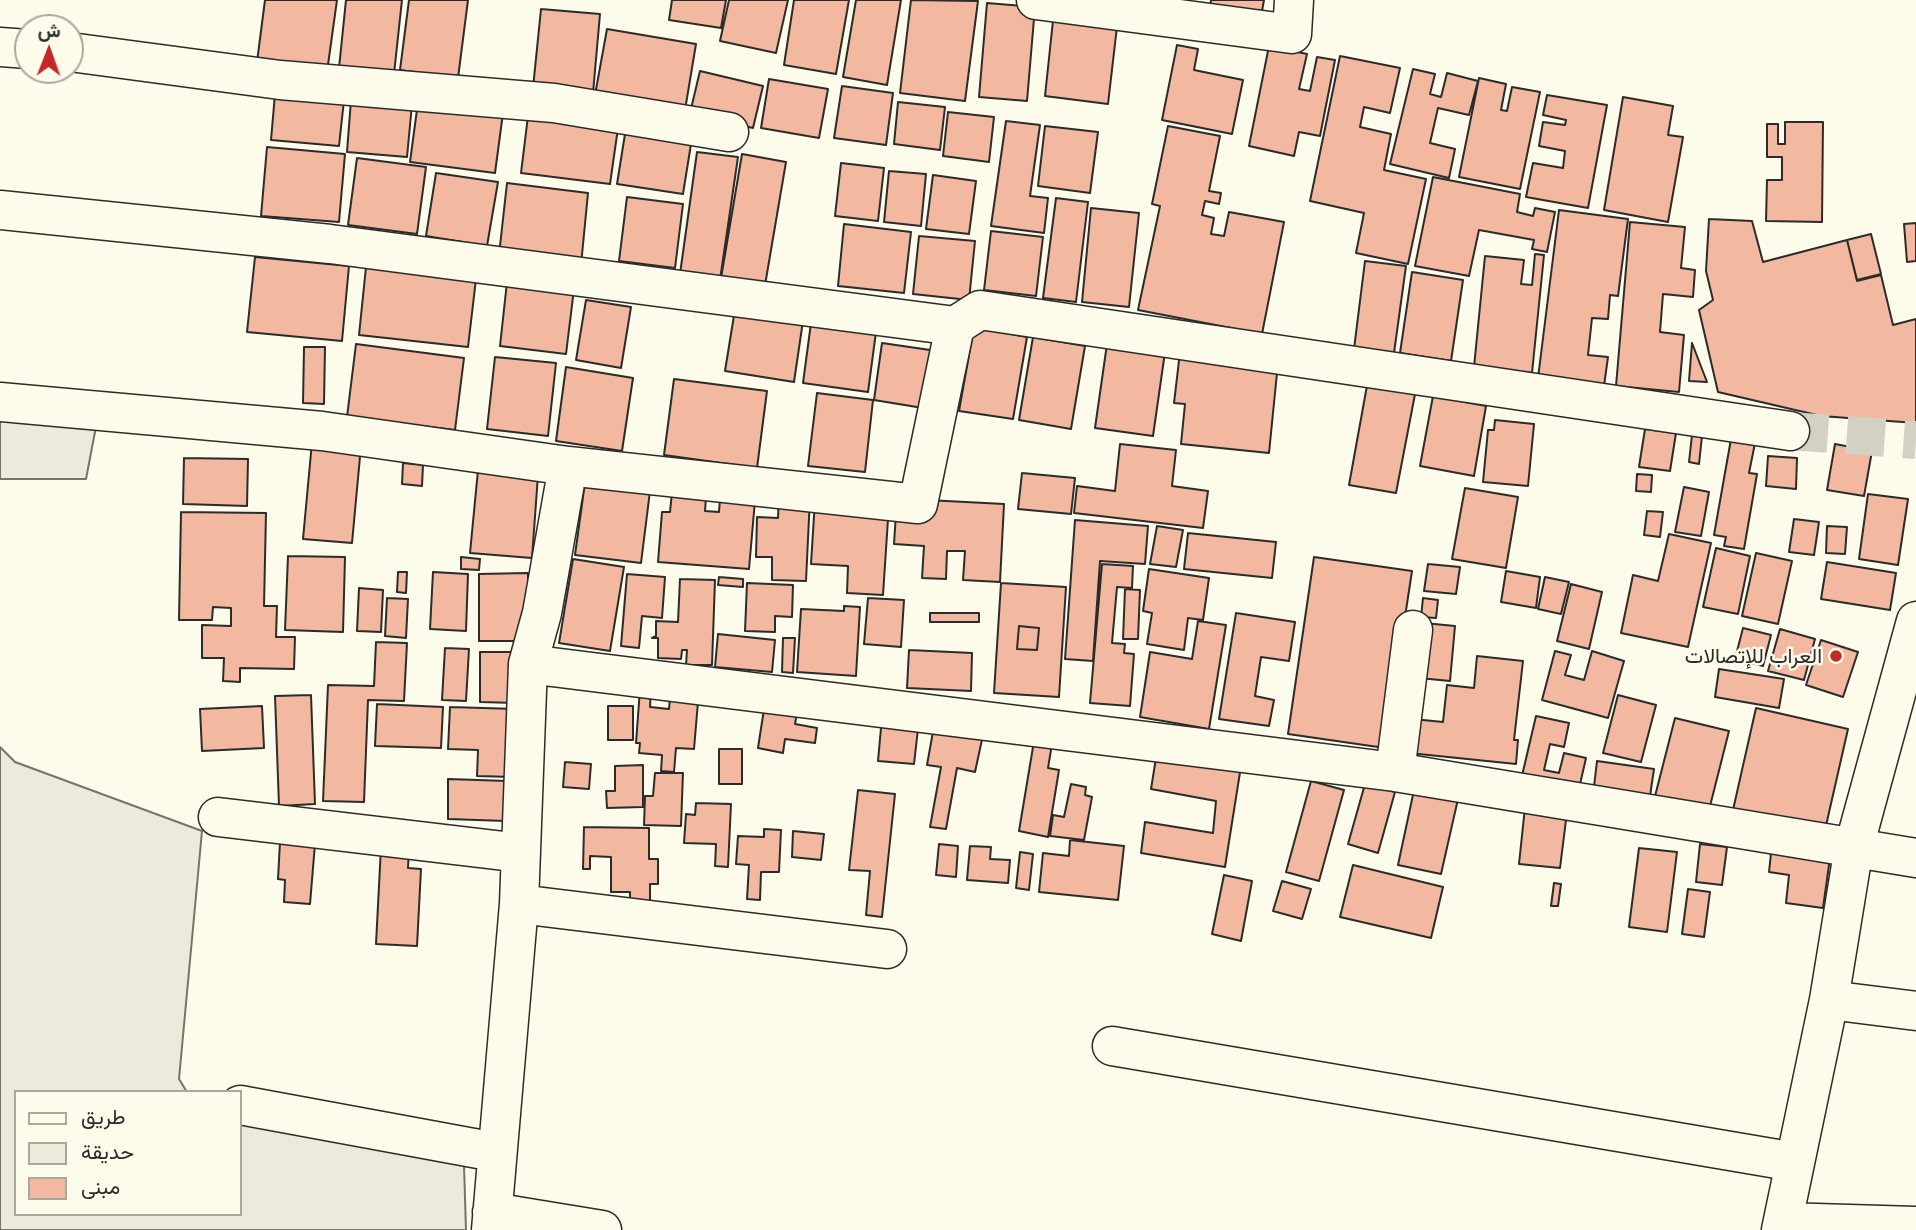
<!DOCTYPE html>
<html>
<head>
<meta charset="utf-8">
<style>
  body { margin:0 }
  #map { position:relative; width:1916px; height:1230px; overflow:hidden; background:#fdfbea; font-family:Lato,Vazirmatn,sans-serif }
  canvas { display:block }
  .legend { position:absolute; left:14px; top:1090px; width:228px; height:126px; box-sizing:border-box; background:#fdfbea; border:2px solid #a9a89e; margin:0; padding:9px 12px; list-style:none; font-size:21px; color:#2b2b2b }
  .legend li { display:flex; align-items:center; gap:14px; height:35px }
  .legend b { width:35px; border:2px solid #a9a89e }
  .north { position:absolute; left:14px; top:14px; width:70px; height:70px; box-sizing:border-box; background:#fdfbea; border:2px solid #a9a89e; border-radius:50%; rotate:1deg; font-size:19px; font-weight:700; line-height:28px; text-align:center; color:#2b2b2b }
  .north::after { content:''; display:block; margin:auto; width:24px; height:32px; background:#c62828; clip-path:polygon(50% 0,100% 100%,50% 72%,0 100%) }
</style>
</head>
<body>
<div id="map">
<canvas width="1916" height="1230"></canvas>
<ul class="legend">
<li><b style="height:9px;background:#fdfbea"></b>طريق</li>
<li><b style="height:19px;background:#ecebdb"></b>حديقة</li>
<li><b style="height:19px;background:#f2b8a0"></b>مبنى</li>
</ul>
<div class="north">ش</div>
</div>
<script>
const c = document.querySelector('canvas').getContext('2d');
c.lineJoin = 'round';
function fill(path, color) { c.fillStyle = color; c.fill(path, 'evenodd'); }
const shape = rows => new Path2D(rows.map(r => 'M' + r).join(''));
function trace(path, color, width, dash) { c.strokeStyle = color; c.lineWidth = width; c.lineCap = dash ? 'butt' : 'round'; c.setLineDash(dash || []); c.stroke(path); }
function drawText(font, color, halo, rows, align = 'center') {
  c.font = font + ' Lato,Vazirmatn,sans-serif'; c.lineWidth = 5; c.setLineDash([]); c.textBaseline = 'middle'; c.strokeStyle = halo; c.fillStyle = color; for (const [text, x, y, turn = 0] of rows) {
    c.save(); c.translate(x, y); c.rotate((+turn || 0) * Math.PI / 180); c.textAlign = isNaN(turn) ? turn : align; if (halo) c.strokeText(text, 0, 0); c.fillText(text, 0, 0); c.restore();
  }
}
const green = shape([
  [0,402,99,411,86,479,0,479,0,402],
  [0,747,15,762,202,831,179,1079,187,1092,16,1092,16,1214,240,1214,240,1123,464,1165,466,1230,0,1230,0,747]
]);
fill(green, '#ecebdb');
trace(green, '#74746e', 2);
const building = shape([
  [265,0,337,0,327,72,257,62,265,0],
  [346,0,402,0,394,74,339,68,346,0],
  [409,0,468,0,458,78,400,70,409,0],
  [672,0,726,0,721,28,669,20,672,0],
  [729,0,788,0,776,53,720,41,729,0],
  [794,0,849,0,836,74,784,65,794,0],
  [856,0,901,0,887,85,843,77,856,0],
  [911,0,978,1,965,101,900,93,911,0],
  [1211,0,1264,0,1260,22,1209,13,1211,0],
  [987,3,1035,7,1027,101,979,97,987,3],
  [541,9,600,14,593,93,533,88,541,9],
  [1054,11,1118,18,1108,104,1045,96,1054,11],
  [607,29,696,44,685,110,595,95,607,29],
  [1177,45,1198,49,1194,70,1243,80,1232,134,1162,120,1177,45],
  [1269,46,1307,54,1299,89,1310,91,1317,57,1335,60,1320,136,1299,132,1294,156,1249,146,1269,46],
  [1340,56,1400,68,1390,113,1364,107,1360,127,1391,134,1384,170,1426,179,1408,264,1356,253,1364,213,1310,201,1340,56],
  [1413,69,1435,74,1430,94,1441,97,1447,73,1478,81,1469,115,1438,108,1430,143,1455,149,1449,178,1390,164,1413,69],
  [700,71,763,86,753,128,690,113,700,71],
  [1479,78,1506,84,1501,110,1507,111,1512,87,1540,92,1520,189,1459,177,1479,78],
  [769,79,828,89,819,138,761,128,769,79],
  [842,86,893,93,886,145,834,138,842,86],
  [275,94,344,100,339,146,271,140,275,94],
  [1547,95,1607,105,1588,208,1526,197,1533,163,1563,168,1565,151,1539,146,1543,122,1565,125,1566,120,1543,115,1547,95],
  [1623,97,1673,106,1668,135,1683,137,1668,222,1604,210,1623,97],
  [351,100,412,104,407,157,347,152,351,100],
  [418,102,503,113,495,173,410,162,418,102],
  [898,102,945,107,940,150,894,144,898,102],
  [948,112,994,117,989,162,943,156,948,112],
  [528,116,618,128,610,184,521,173,528,116],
  [1006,121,1040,125,1030,196,1048,198,1044,233,991,226,1006,121],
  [1785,122,1823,122,1822,222,1766,221,1767,180,1782,180,1782,157,1767,157,1767,124,1778,124,1778,144,1785,144,1785,122],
  [1045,126,1098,132,1090,193,1038,186,1045,126],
  [1168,126,1220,136,1209,191,1221,193,1219,204,1205,201,1202,215,1214,218,1211,234,1224,236,1229,212,1284,222,1262,334,1138,310,1160,206,1152,204,1168,126],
  [625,134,691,144,683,194,617,184,625,134],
  [267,147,345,154,339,222,261,216,267,147],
  [697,152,738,157,720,280,680,274,697,152],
  [742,154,786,162,764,291,720,284,742,154],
  [357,158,426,167,417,234,348,225,357,158],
  [841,163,884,168,878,221,835,216,841,163],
  [889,171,926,174,921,226,884,222,889,171],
  [436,173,498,182,487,246,426,236,436,173],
  [933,175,976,181,969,234,926,229,933,175],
  [1433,177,1520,194,1517,212,1533,216,1535,208,1555,212,1547,252,1532,249,1534,240,1479,230,1469,276,1415,266,1433,177],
  [507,183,588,193,581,265,499,255,507,183],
  [627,197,683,204,675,268,619,261,627,197],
  [1056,198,1088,202,1076,302,1043,298,1056,198],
  [1091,208,1139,213,1129,307,1082,302,1091,208],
  [1559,210,1628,219,1618,296,1610,295,1608,319,1592,318,1588,355,1608,357,1604,386,1538,378,1559,210],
  [1709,219,1752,221,1763,262,1847,240,1857,281,1881,275,1893,325,1916,319,1916,423,1821,416,1718,392,1699,310,1713,300,1706,271,1709,219],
  [1630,222,1685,227,1681,268,1695,270,1693,297,1663,294,1660,332,1684,335,1679,392,1616,386,1630,222],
  [1916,223,1916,261,1907,262,1904,224,1916,223],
  [844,224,911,232,904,293,838,286,844,224],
  [991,231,1043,237,1036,296,984,290,991,231],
  [1871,234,1881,274,1857,280,1847,240,1871,234],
  [919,236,975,241,969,300,913,294,919,236],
  [1535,254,1544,255,1532,373,1474,367,1485,256,1524,260,1521,284,1532,285,1535,254],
  [255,257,349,266,342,341,247,332,255,257],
  [1365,261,1406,266,1394,353,1354,349,1365,261],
  [366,267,476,279,468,347,359,335,366,267],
  [1412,272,1463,280,1451,361,1400,353,1412,272],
  [507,282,574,289,566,354,500,346,507,282],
  [586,300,631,307,621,368,576,360,586,300],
  [736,303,804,314,794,382,725,371,736,303],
  [811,323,876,332,868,392,803,383,811,323],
  [974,327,1027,337,1013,419,959,411,974,327],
  [1033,337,1085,346,1071,429,1019,420,1033,337],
  [882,343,937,351,929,409,874,400,882,343],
  [1692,343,1707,382,1689,381,1692,343],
  [356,344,464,358,455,430,347,417,356,344],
  [1107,344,1165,352,1153,436,1095,428,1107,344],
  [304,347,325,347,324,404,303,403,304,347],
  [1180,352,1278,363,1269,453,1181,444,1185,404,1174,403,1180,352],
  [495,357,556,363,548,436,487,429,495,357],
  [566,367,633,378,622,451,556,441,566,367],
  [674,379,767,391,757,468,664,455,674,379],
  [1368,380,1416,389,1396,493,1349,485,1368,380],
  [817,393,873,400,865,472,808,466,817,393],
  [1433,396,1486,406,1474,476,1420,466,1433,396],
  [1495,420,1534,424,1528,486,1483,482,1488,430,1494,430,1495,420],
  [1645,429,1676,433,1670,471,1639,467,1645,429],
  [1692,435,1702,436,1699,464,1689,462,1692,435],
  [1731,439,1755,443,1749,473,1757,474,1744,549,1724,546,1726,537,1714,535,1731,439],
  [312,442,361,446,352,543,303,539,312,442],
  [1120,444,1176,450,1172,486,1208,491,1203,528,1074,513,1077,486,1115,491,1120,444],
  [1835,444,1872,451,1864,496,1827,490,1835,444],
  [1768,456,1797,458,1796,489,1766,486,1768,456],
  [184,458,248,459,247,506,183,504,184,458],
  [403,463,423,465,422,486,402,484,403,463],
  [478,470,538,475,532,558,470,553,478,470],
  [1022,473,1075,478,1071,514,1018,509,1022,473],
  [1637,474,1652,475,1651,492,1636,491,1637,474],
  [586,475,651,483,641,563,575,555,586,475],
  [673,482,707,484,705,511,719,512,721,486,756,489,749,569,658,562,662,512,670,512,673,482],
  [1684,487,1709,492,1701,536,1675,532,1684,487],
  [1465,488,1518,497,1506,568,1452,559,1465,488],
  [1868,494,1908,499,1898,565,1859,559,1868,494],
  [779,495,810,497,806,581,772,580,772,557,756,557,757,517,778,518,779,495],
  [815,500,889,504,883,595,847,593,848,566,811,564,815,500],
  [927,500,1004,504,1000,582,963,580,965,551,947,551,946,579,922,578,924,546,894,544,896,513,927,500],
  [1647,511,1663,512,1660,537,1644,535,1647,511],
  [181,512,266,513,264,606,277,606,276,637,295,637,294,669,240,668,240,682,223,681,224,658,202,658,202,625,231,626,231,608,213,607,212,620,179,620,181,512],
  [1794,519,1819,522,1814,555,1789,552,1794,519],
  [1075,520,1148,526,1145,564,1100,561,1093,661,1065,659,1075,520],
  [1157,526,1183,530,1176,567,1150,564,1157,526],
  [1827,526,1847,527,1845,554,1826,553,1827,526],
  [1188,533,1276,542,1272,578,1184,569,1188,533],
  [1669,534,1711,543,1688,647,1621,633,1633,575,1658,581,1669,534],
  [1716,548,1750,556,1738,614,1703,607,1716,548],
  [1756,553,1792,561,1778,624,1742,616,1756,553],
  [288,556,345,557,343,632,285,630,288,556],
  [461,557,480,559,479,570,461,569,461,557],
  [1314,557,1412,571,1385,748,1288,734,1314,557],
  [573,559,624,567,610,651,559,643,573,559],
  [1827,562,1896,573,1890,610,1821,599,1827,562],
  [1102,564,1133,566,1132,588,1117,587,1112,643,1125,644,1124,653,1134,654,1130,706,1090,703,1102,564],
  [1428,564,1460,567,1456,594,1424,591,1428,564],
  [1149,569,1209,578,1203,620,1188,618,1184,650,1147,644,1152,613,1143,611,1149,569],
  [1506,571,1540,577,1536,608,1501,602,1506,571],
  [398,572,407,572,406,593,397,592,398,572],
  [433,572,468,574,466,631,430,629,433,572],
  [528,573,528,641,479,641,479,574,528,573],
  [627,574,665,577,662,618,642,616,639,648,621,646,627,574],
  [719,577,743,579,743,587,718,585,719,577],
  [1545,577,1569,582,1561,614,1538,609,1545,577],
  [680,579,715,580,712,665,686,665,687,650,682,650,681,659,658,658,658,638,652,638,656,636,656,621,678,622,680,579],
  [747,583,793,585,792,617,775,616,775,632,745,631,747,583],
  [1001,583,1066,587,1059,697,994,693,1001,583],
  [1019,626,1039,628,1037,650,1017,649,1019,626],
  [1571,584,1602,592,1589,649,1557,641,1571,584],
  [359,588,383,590,381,632,357,631,359,588],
  [1125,589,1140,590,1138,639,1123,639,1125,589],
  [387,598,408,599,406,638,385,636,387,598],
  [868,598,904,600,901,647,864,644,868,598],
  [1423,598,1438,600,1436,618,1421,617,1423,598],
  [844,606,860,607,856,676,797,672,801,609,844,611,844,606],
  [930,613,979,613,979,622,930,622,930,613],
  [1236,613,1295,622,1289,661,1261,657,1255,696,1274,700,1269,726,1219,719,1236,613],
  [1198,621,1226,625,1209,729,1140,717,1150,652,1192,659,1198,621],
  [1424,623,1455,626,1450,681,1419,678,1424,623],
  [1019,626,1039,628,1037,650,1017,649,1019,626],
  [1743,628,1771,635,1763,666,1735,659,1743,628],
  [1780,629,1815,639,1804,680,1768,671,1780,629],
  [718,634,775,640,772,672,715,667,718,634],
  [783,638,795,638,793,673,782,672,783,638],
  [1821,640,1858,652,1843,697,1806,685,1821,640],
  [376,642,407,643,404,701,368,700,364,802,323,801,328,685,374,686,376,642],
  [445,648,469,649,466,701,442,700,445,648],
  [909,650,972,653,971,691,907,688,909,650],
  [1555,651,1571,655,1565,675,1584,680,1592,651,1624,661,1608,718,1542,700,1555,651],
  [480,652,516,652,517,703,480,702,480,652],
  [1477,656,1523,661,1514,740,1518,740,1516,764,1409,753,1413,719,1443,722,1447,685,1474,688,1477,656],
  [1719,669,1784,679,1779,708,1715,697,1719,669],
  [671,687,698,702,694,749,676,748,674,772,661,771,662,755,639,753,640,743,636,743,640,689,651,690,650,707,669,709,671,687],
  [311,695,315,804,279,806,275,696,311,695],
  [1618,695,1656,705,1641,762,1603,753,1618,695],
  [766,696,799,702,795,724,817,728,815,743,785,739,783,753,758,748,766,696],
  [377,704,443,707,441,748,375,746,377,704],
  [262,706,264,748,202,751,200,709,262,706],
  [608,706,633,706,633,740,608,740,608,706],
  [450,707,516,709,514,777,477,776,478,750,448,749,450,707],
  [1756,708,1848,729,1825,830,1733,810,1756,708],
  [1536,716,1569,723,1564,747,1550,744,1544,770,1559,773,1564,753,1586,758,1578,793,1521,780,1536,716],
  [882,717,919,720,914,764,878,761,882,717],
  [1675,718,1729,731,1707,818,1653,804,1675,718],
  [934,726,983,735,975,772,957,768,946,829,930,827,941,767,927,765,934,726],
  [1035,735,1053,738,1048,768,1059,770,1048,837,1019,831,1035,735],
  [719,749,742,749,742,784,719,784,719,749],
  [1157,752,1241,766,1225,867,1141,853,1145,822,1213,833,1216,801,1151,789,1157,752],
  [1597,761,1654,769,1649,803,1593,795,1597,761],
  [565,762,591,764,589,789,563,787,565,762],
  [643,765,643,807,607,808,606,791,615,791,615,766,643,765],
  [655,773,683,773,681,826,644,825,645,796,653,796,655,773],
  [448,779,507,781,506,821,448,819,448,779],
  [1311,781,1344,790,1319,881,1286,872,1311,781],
  [1071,784,1086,787,1085,795,1092,797,1084,840,1050,836,1053,815,1064,817,1071,784],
  [1365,784,1395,792,1378,853,1348,844,1365,784],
  [858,790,895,794,882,917,866,915,870,871,849,870,858,790],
  [1414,790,1458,799,1441,874,1398,865,1414,790],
  [696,803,731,804,728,867,715,866,716,844,684,843,686,814,695,815,696,803],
  [1525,807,1567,812,1560,868,1519,864,1525,807],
  [584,827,649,828,649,859,658,859,658,884,650,884,650,906,630,906,630,892,611,892,611,857,590,856,590,869,583,869,584,827],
  [764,829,781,830,779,872,761,872,760,900,747,899,749,865,736,864,738,836,764,837,764,829],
  [793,831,824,834,821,860,792,857,793,831],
  [1070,840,1124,846,1118,900,1039,892,1043,853,1069,856,1070,840],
  [280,842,315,844,310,904,284,902,285,880,278,879,280,842],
  [939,844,958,846,956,877,936,875,939,844],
  [1700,844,1727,847,1722,885,1696,882,1700,844],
  [1772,844,1831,851,1823,908,1786,903,1789,875,1769,872,1772,844],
  [970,846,991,847,990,859,1010,860,1008,883,967,880,970,846],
  [381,847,409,848,408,868,421,869,417,946,376,944,381,847],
  [1639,848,1677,852,1667,932,1629,927,1639,848],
  [1020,852,1033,854,1029,890,1016,888,1020,852],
  [1353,865,1443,887,1431,938,1340,917,1353,865],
  [1224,875,1252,881,1241,941,1212,934,1224,875],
  [1282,881,1311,889,1302,919,1273,911,1282,881],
  [1554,883,1561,884,1558,906,1551,906,1554,883],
  [1688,889,1710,892,1704,937,1682,934,1688,889]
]);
fill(building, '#f2b8a0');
trace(building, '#2b2b2b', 2);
trace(shape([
  [1790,431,1916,440]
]), '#d3d1c4', 38, [38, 19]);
const minor = shape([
  [1036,0,1292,34,1294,0],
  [0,47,28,49],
  [70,52,280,80,554,103,729,132],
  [0,210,330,244,955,326,980,310,1790,431],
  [0,402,322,431,568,466,918,504,955,326],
  [528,664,1395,772,1916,858],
  [1395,772,1413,630],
  [218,817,521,853],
  [519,904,887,949],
  [1829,1000,1916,1011],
  [1112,1046,1795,1162],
  [240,1105,495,1152],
  [492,1212,602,1230],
  [1783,1222,1916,1226],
  [491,1230,519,904,528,664,542,613,568,466],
  [1781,1230,1829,1000,1854,847,1916,621]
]);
trace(minor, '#2b2b2b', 41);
trace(minor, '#fdfbea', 38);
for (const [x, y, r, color] of [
  [1836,656,7,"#c62828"]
]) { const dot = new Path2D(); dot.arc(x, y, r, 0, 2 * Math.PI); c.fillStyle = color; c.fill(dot); trace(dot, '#fdfbea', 2.5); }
drawText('21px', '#2b2b2b', '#fdfbea', [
  ["العراب للإتصالات",1822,656]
], 'right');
</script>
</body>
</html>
